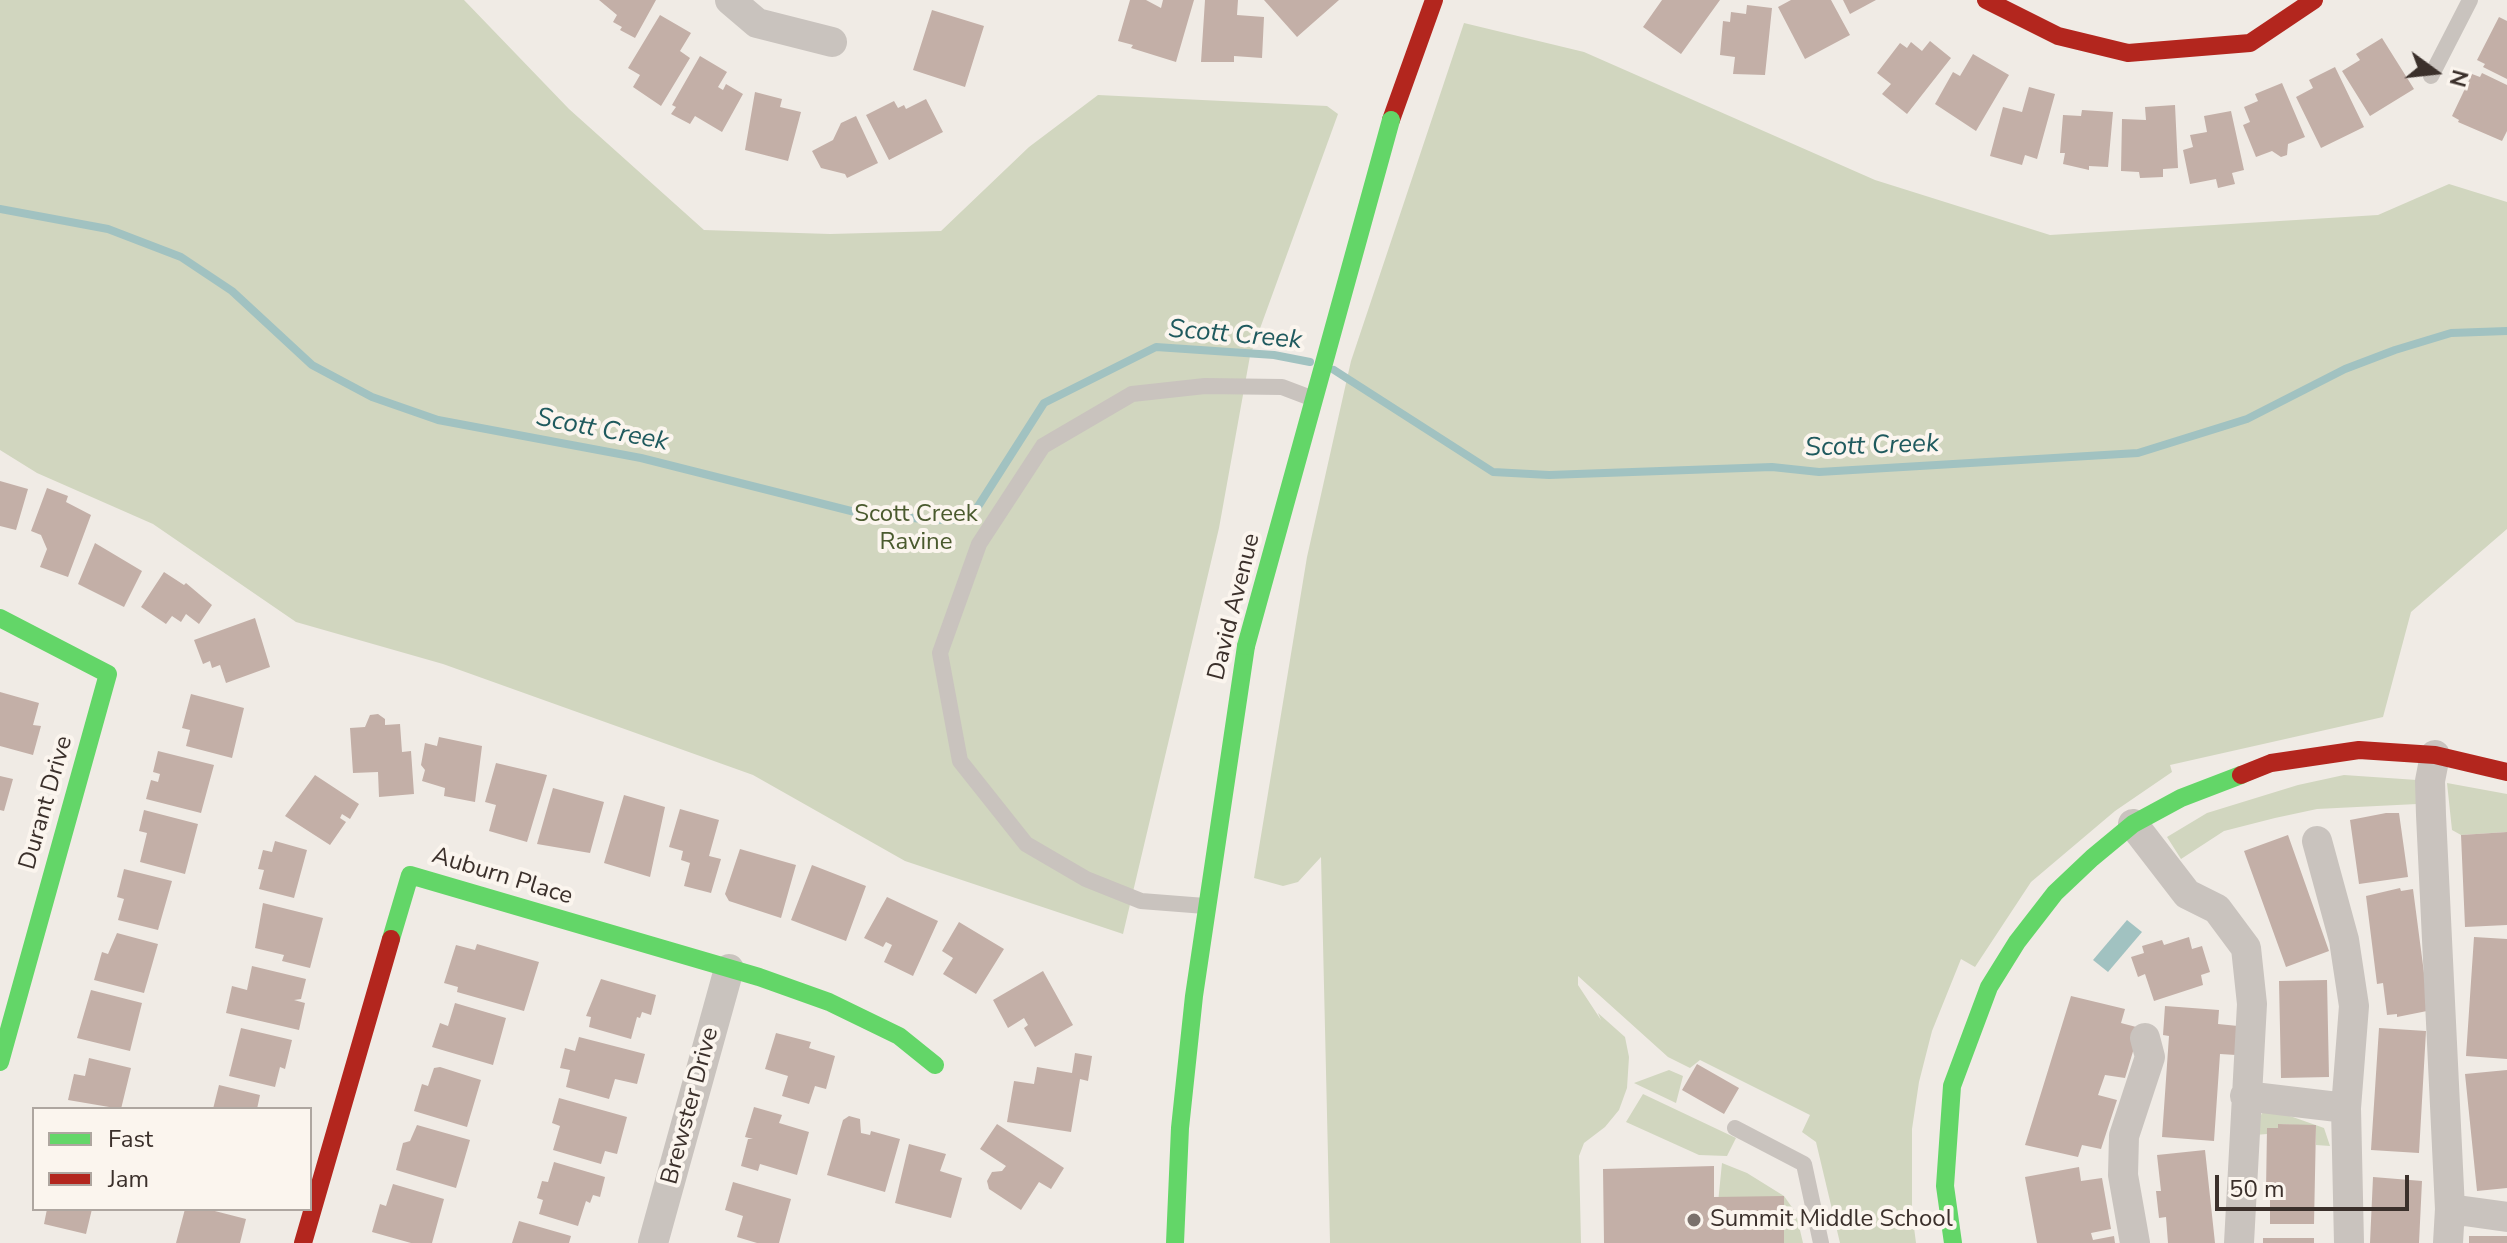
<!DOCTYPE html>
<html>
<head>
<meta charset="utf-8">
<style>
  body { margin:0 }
  #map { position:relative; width:2507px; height:1243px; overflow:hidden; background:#f0ebe5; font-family:"Nunito Sans",sans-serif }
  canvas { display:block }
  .legend { position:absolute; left:32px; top:1107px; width:280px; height:104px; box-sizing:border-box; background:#fbf5ee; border:2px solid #aea6a0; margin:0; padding:10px 14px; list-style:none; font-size:24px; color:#3b302b }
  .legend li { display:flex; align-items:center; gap:16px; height:40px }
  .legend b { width:40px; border:2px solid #aea6a0 }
  .north { position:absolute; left:2395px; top:32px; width:80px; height:80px; -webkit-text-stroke:6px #fbf5ee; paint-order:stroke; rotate:105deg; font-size:22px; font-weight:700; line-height:32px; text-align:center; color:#3b302b }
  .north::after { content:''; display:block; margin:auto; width:28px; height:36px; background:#3b302b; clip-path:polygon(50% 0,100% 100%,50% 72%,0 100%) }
  .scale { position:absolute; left:2215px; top:1175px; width:194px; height:36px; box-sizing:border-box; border:4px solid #3b302b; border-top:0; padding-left:10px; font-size:24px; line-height:28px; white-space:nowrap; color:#3b302b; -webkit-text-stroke:6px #fbf5ee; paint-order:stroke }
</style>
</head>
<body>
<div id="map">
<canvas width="2507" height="1243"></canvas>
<ul class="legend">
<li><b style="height:10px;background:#63d668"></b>Fast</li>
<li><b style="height:10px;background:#b3261e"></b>Jam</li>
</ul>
<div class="north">N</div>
<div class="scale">50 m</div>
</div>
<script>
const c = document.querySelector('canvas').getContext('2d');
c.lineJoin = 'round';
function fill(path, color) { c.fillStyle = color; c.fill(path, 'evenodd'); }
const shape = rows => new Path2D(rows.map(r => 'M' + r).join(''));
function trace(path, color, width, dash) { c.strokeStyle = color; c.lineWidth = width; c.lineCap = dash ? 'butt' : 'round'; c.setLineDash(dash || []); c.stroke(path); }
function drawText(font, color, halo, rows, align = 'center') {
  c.font = font + ' "Nunito Sans",sans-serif'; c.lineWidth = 8; c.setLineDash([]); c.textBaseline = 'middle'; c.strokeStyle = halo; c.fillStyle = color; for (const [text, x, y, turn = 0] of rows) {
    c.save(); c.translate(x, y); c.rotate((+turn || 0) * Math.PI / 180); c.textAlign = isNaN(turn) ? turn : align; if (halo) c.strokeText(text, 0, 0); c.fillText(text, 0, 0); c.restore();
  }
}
fill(shape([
  [0,0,464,0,569,109,704,230,830,234,941,231,1029,147,1098,95,1327,106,1338,114,1250,356,1219,528,1123,934,905,861,753,775,443,664,296,622,153,524,37,473,0,450],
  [1464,23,1584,52,1875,180,2050,235,2378,215,2449,184,2507,202,2507,529,2411,612,2383,717,2170,765,2172,772,2115,811,2031,882,1975,967,1961,959,1932,1031,1919,1082,1912,1129,1912,1212,1916,1243,1840,1243,1816,1142,1802,1132,1810,1115,1700,1060,1690,1068,1668,1057,1578,976,1578,985,1601,1020,1598,1013,1625,1037,1629,1057,1627,1088,1619,1110,1605,1127,1584,1143,1579,1156,1581,1243,1330,1243,1321,857,1298,882,1283,886,1254,878,1307,557,1351,361],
  [2344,775,2417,780,2417,804,2317,809,2275,818,2224,831,2181,859,2167,837,2207,813,2298,785],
  [2447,783,2507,794,2507,832,2461,835,2452,830],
  [1669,1070,1683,1076,1676,1103,1634,1083],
  [1643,1094,1736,1138,1727,1156,1699,1155,1626,1122],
  [2273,1110,2324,1128,2330,1146,2316,1145,2316,1126,2278,1124,2278,1128,2267,1128,2267,1134,2255,1135,2258,1119,2263,1112],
  [1722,1163,1747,1173,1784,1196,1796,1213,1803,1243,1714,1243]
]), '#d1d6bf');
fill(shape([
  [2127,920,2142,932,2108,972,2093,960]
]), '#a1c2c1');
trace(shape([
  [0,209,108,229,181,257,232,291,312,365,372,397,438,420,641,458,855,512,932,520,970,519,1044,403,1156,347,1274,355,1310,362],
  [1334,370,1493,472,1549,475,1772,467,1819,472,2138,453,2247,419,2345,369,2395,350,2451,333,2507,331]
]), '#a1c2c1', 8);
fill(shape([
  [599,0,656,0,635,38,620,30,622,27,613,22,617,15],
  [1130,0,1146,0,1161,8,1163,0,1194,0,1176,62,1131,48,1133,45,1118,41],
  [1205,0,1238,0,1237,15,1264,17,1262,58,1234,56,1234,62,1201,62],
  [1264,0,1339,0,1297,37],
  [1662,0,1720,0,1681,54,1643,27],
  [1791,0,1831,0,1850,35,1805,59,1778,7],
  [1843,0,1876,0,1850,14],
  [1747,5,1772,8,1765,75,1733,74,1735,57,1720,55,1723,21,1730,22,1731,12,1746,14],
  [932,10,984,26,965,87,913,70],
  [660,15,691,33,680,51,690,58,661,106,633,87,640,75,628,68],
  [2499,17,2507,21,2507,79,2483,67,2485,64,2477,60],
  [2382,38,2414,89,2370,116,2342,71,2360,60,2356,54],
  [1930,41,1951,58,1907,114,1882,94,1891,84,1877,73,1900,43,1907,48,1911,42,1922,51],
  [1973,54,2009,75,1976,131,1935,104,1953,72,1960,76],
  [700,56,727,72,718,87,723,90,726,84,743,94,722,132,695,116,690,124,671,114,676,107,672,105],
  [2335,67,2364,127,2321,148,2296,97,2313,88,2309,80],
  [2482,73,2507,85,2507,131,2502,141,2458,122,2459,120,2452,116,2472,74,2480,77],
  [2282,83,2305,137,2288,144,2287,155,2281,157,2272,151,2256,157,2243,125,2250,122,2244,107,2258,101,2255,94],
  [2029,87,2055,94,2037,159,2025,155,2022,165,1990,156,2003,107,2022,112],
  [755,92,782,99,780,107,801,112,788,161,745,150],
  [926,99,943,132,889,160,866,115,894,101,898,108,904,105,906,109],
  [2175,105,2178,168,2163,169,2163,177,2140,178,2139,172,2121,171,2122,119,2146,120,2145,107],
  [2082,110,2113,112,2108,167,2089,166,2089,170,2063,164,2065,153,2060,153,2063,115,2081,116],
  [2231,111,2244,170,2232,173,2235,184,2218,188,2216,179,2190,184,2183,150,2193,147,2190,135,2207,132,2204,116],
  [856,116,878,163,847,178,845,174,821,168,812,151,833,140,841,123],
  [0,481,28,489,16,530,0,526],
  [47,488,68,496,66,502,91,515,68,577,40,567,47,549,41,535,31,531],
  [95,543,142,571,124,607,78,584],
  [164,572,184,585,186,583,212,605,199,624,186,614,181,622,172,616,166,624,141,607],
  [255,618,270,667,226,683,220,665,212,668,210,661,203,664,194,640],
  [0,692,39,703,33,725,41,726,33,755,0,746],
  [191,694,244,708,232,758,186,746,190,730,182,728],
  [378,714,385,719,385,725,400,724,402,752,411,751,414,794,379,797,378,772,353,773,350,728,365,727,370,715],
  [439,737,482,746,475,802,444,796,445,788,422,781,425,770,421,765,425,743,437,746],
  [158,751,214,765,201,813,146,799,151,780,158,782,160,774,153,772],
  [496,763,547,775,527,842,489,831,496,805,485,802],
  [315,775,359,804,350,819,342,814,340,818,346,822,330,845,285,816],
  [0,776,13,779,4,811,0,810],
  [553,788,604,802,590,853,537,844],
  [624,795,665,807,650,877,604,863],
  [680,809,719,820,709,856,721,859,711,893,684,886,690,863,681,860,683,851,669,847],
  [144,810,198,824,185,874,140,862,147,833,139,831],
  [2386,813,2399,813,2408,877,2359,884,2350,820],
  [2507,832,2507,925,2465,927,2461,835],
  [2288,835,2329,951,2286,967,2244,851],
  [275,841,307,850,294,898,259,889,264,870,258,869,263,850,272,852],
  [740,849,796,865,781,918,729,901,725,894],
  [812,865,866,886,846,941,791,920],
  [124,869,172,881,158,930,118,920,124,899,117,897],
  [2400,888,2401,891,2413,889,2424,973,2432,1010,2397,1017,2397,1014,2387,1015,2383,983,2377,984,2366,896],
  [887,897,938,921,913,976,884,962,892,945,886,942,883,947,864,938],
  [263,903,323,918,310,968,282,961,284,955,255,948],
  [959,922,1004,949,976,994,943,974,953,958,942,951],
  [117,933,158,944,144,993,94,980,102,952,108,954],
  [2189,937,2192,949,2202,946,2210,972,2201,975,2203,985,2154,1001,2145,974,2138,977,2131,957,2144,953,2142,946,2162,940,2164,945],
  [2474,937,2507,939,2507,1059,2466,1056],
  [477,944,539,962,524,1011,457,992,458,987,444,983,456,945,475,950],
  [252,966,306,979,301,999,294,1000,305,1003,299,1030,226,1013,232,986,247,990],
  [1043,971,1073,1025,1035,1047,1024,1028,1028,1025,1024,1018,1008,1028,993,1000],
  [601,979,656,995,651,1015,642,1012,640,1018,637,1017,631,1039,589,1027,591,1017,586,1016],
  [2327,980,2329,1077,2281,1078,2279,981],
  [91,990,142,1003,130,1051,77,1038],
  [2071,996,2125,1009,2121,1023,2140,1028,2125,1078,2105,1075,2098,1095,2117,1100,2101,1149,2082,1145,2078,1157,2025,1145],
  [455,1003,506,1018,493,1065,432,1047,440,1023,448,1026],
  [2165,1006,2219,1010,2218,1024,2238,1026,2236,1055,2220,1054,2214,1141,2162,1137,2169,1036,2163,1035],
  [241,1028,292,1040,285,1069,280,1067,275,1087,229,1076],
  [2379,1028,2426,1031,2419,1153,2371,1150],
  [776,1033,811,1042,809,1048,835,1056,826,1089,815,1086,809,1104,782,1096,788,1076,765,1069],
  [579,1037,645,1054,637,1084,615,1079,609,1099,566,1087,570,1070,560,1068,565,1048,575,1051],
  [1075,1053,1092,1056,1088,1081,1080,1079,1071,1132,1007,1122,1014,1081,1034,1084,1037,1067,1072,1073],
  [89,1058,131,1068,121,1109,68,1100,74,1074,85,1076],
  [1697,1064,1739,1088,1724,1114,1682,1090],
  [440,1067,481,1080,467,1127,414,1111,422,1084,428,1086,434,1068],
  [2507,1070,2507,1188,2477,1191,2465,1074],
  [219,1085,260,1095,257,1109,213,1109],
  [559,1098,627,1117,617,1154,605,1151,601,1164,553,1150,560,1126,552,1123],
  [754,1107,782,1115,779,1123,809,1132,797,1175,760,1164,758,1171,741,1166,748,1139,753,1139,745,1137],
  [849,1116,860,1119,861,1133,870,1135,871,1131,900,1139,885,1192,827,1175,843,1120],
  [997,1124,1064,1168,1051,1189,1039,1182,1021,1210,989,1189,987,1181,992,1172,1002,1171,1006,1166,980,1149],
  [2278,1124,2316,1125,2314,1224,2270,1224,2270,1191,2266,1191,2267,1128,2278,1128],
  [417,1125,470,1140,456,1188,396,1170,403,1143,410,1141],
  [909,1144,946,1154,940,1171,962,1178,951,1218,895,1203],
  [2205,1150,2215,1243,2168,1243,2166,1217,2159,1218,2156,1191,2161,1191,2157,1155],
  [554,1162,605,1177,600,1197,593,1195,590,1203,586,1201,578,1226,539,1214,543,1200,537,1198,542,1181,548,1182],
  [1714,1166,1714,1197,1784,1196,1784,1243,1604,1243,1603,1169],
  [2079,1167,2081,1181,2102,1178,2111,1229,2091,1233,2093,1240,2114,1236,2115,1243,2037,1243,2025,1177],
  [2373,1177,2422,1181,2419,1243,2370,1243],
  [733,1182,791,1199,779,1243,757,1243,737,1237,743,1216,725,1210],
  [393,1184,444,1199,432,1243,411,1243,372,1232,380,1204,386,1206],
  [47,1209,92,1209,86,1234,44,1224],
  [185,1209,207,1209,246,1219,240,1243,176,1243],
  [519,1221,571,1236,569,1243,512,1243],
  [2469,1236,2507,1236,2507,1243,2469,1243],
  [2263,1238,2314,1238,2314,1243,2263,1243]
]), '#c3afa7');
trace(shape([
  [2431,76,2470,0],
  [1205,906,1141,901,1086,879,1026,844,960,761,940,653,979,544,1043,446,1132,394,1205,386,1282,387,1311,398],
  [1735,1128,1804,1164,1821,1243]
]), '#c9c3be', 16);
trace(shape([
  [730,0,757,23,832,42],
  [2435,755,2430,781,2431,815,2450,1209,2448,1243],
  [2133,824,2187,894,2217,909,2246,948,2252,1004,2239,1243],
  [2317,841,2344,940,2354,1006,2346,1108,2349,1243],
  [2245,1096,2346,1108],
  [2450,1209,2507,1217],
  [653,1243,729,969],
  [2135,1243,2123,1175,2124,1136,2150,1057,2145,1038]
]), '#c9c3be', 30);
trace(shape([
  [0,618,108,674,0,1062],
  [391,939,410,875,759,977,829,1002,899,1036,935,1065],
  [1175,1243,1180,1128,1194,996,1246,646],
  [1953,1243,1945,1186,1952,1086,1989,987,2017,942,2055,893,2092,858,2133,824,2181,798,2241,775]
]), '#63d668', 18);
trace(shape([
  [1986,0,2058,36,2128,53,2250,43,2314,0],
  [1391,120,1434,0],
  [2241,775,2271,763,2359,750,2435,755,2507,772],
  [303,1243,391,939]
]), '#b3261e', 18);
trace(shape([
  [1246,646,1391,120]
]), '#63d668', 18);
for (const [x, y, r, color] of [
  [1694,1220,8,"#7a716c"]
]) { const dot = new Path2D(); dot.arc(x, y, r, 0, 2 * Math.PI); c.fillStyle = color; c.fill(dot); trace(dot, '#fbf5ee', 3); }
drawText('24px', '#4a5a2e', '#fbf5ee', [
  ["Scott Creek",916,515],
  ["Ravine",916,543]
]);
drawText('24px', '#3b302b', '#fbf5ee', [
  ["David Avenue",1235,607,-76],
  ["Durant Drive",47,803,-74],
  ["Auburn Place",502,877,17],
  ["Brewster Drive",691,1106,-75]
]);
drawText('24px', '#3b302b', '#fbf5ee', [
  ["Summit Middle School",1710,1220]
], 'left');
drawText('italic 26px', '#1f5a5e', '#fbf5ee', [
  ["Scott Creek",1235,336,5],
  ["Scott Creek",602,431,11],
  ["Scott Creek",1872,447,-2]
]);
</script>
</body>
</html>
